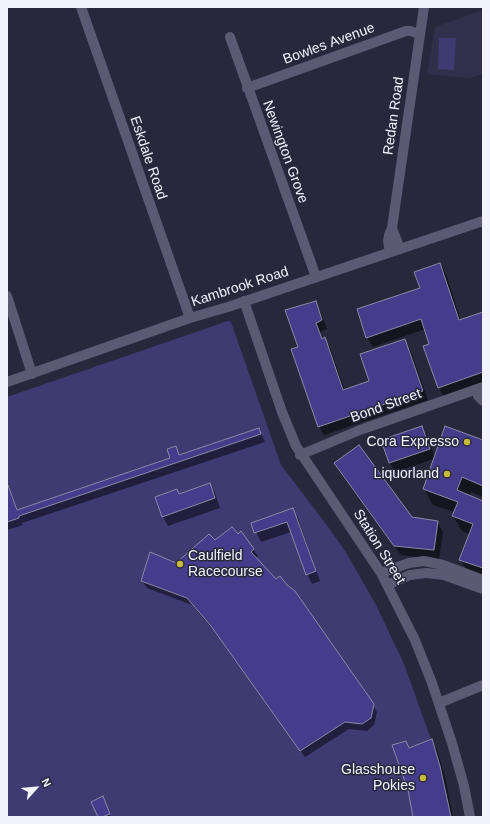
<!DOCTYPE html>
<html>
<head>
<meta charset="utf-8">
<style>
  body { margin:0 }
  #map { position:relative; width:490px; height:824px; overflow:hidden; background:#28283d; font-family:Arial,sans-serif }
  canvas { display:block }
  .frame { position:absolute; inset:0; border:8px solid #f2f3fe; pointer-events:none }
  .north { position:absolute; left:16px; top:768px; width:40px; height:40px; -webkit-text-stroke:3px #28283d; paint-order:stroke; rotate:63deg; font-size:11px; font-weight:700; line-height:16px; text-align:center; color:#f2f3fe }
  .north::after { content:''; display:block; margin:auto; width:14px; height:18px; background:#f2f3fe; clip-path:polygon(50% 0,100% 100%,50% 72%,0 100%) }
</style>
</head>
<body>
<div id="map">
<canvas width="490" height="824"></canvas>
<div class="frame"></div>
<div class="north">N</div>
</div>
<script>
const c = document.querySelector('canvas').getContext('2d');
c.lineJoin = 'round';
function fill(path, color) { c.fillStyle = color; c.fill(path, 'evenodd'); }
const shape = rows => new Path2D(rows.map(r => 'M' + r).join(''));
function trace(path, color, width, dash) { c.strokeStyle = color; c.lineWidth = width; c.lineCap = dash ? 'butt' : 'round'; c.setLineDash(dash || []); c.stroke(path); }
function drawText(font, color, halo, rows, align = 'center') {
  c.font = font + ' Arial,sans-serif'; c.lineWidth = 3; c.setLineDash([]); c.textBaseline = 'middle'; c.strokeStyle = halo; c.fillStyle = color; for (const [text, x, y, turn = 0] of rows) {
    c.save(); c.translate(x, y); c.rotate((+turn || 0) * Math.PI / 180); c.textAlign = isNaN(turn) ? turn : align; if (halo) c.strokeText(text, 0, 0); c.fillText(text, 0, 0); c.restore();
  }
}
fill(shape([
  [483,10,483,74,469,78,427,74,435,27]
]), '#30304b');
fill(shape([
  [439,38,456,38,454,70,438,69],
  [228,321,231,322,281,465,329,528,347,554,376,605,404,664,432,742,445,789,451,817,7,817,7,397]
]), '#3e3b73');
fill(shape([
  [440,264,446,274,461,321,483,313,483,384,444,397,439,388,430,344,425,329,373,347,367,337,421,289],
  [315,302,320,311,327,329,320,332,323,339,325,339,330,348,345,391,370,382,405,340,410,349,428,400,324,435,319,426,299,347],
  [421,427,427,436,435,458,483,441,483,497,471,492,469,497,483,502,483,580,470,575,460,559,470,535,462,531,453,516,454,512,433,505,424,489,434,459,395,472,390,463,382,441],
  [259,429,265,442,22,523,23,525,7,530,7,481,18,511,171,459,176,447,180,456],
  [335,463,412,518,437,522,443,532,439,560,401,555,340,473],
  [210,484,215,493,220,508,168,526,163,517,179,495],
  [292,509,298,518,320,581,312,584,307,574,291,532,261,542,252,523],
  [215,542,253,549,258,556,256,558,373,705,377,712,374,725,367,731,349,729,305,757,216,633,192,605,147,588,142,581],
  [431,740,437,750,445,777,453,817,414,817,409,790,406,742,410,749],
  [105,802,111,817,99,817]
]), '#0007');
const building = shape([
  [440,263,459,320,483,312,483,372,438,388,423,346,429,344,421,319,366,338,357,309,420,288,414,272,440,263],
  [316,301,322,320,316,323,322,339,325,337,343,390,369,381,360,354,405,339,423,391,318,427,291,349,298,347,285,310,316,301],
  [422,426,430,449,389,463,381,440,422,426],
  [445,426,483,440,483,486,462,477,457,490,483,501,483,568,459,560,473,524,452,516,458,502,423,489,445,426],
  [259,428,261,434,19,516,19,518,7,522,7,486,8,485,17,510,170,458,167,449,176,446,179,455,259,428],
  [359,445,412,517,438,521,434,550,394,546,334,463,359,445],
  [210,483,215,498,162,517,155,497,177,489,179,494,210,483],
  [293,508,316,571,306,575,287,522,254,533,251,523,293,508],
  [232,527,238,534,241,531,254,549,251,552,276,579,280,576,287,585,295,591,374,704,371,718,362,724,345,722,300,751,211,626,187,598,141,581,150,552,176,563,209,534,215,540,232,527],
  [432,739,440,766,451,817,413,817,408,790,392,745,406,741,409,748,432,739],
  [103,796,110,814,102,817,98,817,91,802,103,796]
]);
fill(building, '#453d8c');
trace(building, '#8a8aa4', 1);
trace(shape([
  [81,7,190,318],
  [230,37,316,277],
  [247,88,406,31,410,31,420,34],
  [392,228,400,249],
  [390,252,388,241,389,235,392,228,424,7],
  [7,296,32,374],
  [244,301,282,412,296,446,381,573,415,640,432,683,452,743,464,786,470,817],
  [7,382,190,318,228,307,483,221],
  [481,388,479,391,478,396,483,401],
  [300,455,360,430,483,387],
  [381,573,409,563,424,561,443,565,483,580],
  [387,585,410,575,426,573,444,575,483,589],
  [439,703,483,685]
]), '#5a5b72', 10);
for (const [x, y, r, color] of [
  [467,442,4,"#c7bb3b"],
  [447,474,4,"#c7bb3b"],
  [180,564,4,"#c7bb3b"],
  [423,778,4,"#c7bb3b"]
]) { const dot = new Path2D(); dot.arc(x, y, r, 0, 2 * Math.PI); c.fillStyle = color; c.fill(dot); trace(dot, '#28283d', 1.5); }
drawText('14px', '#f2f3fe', '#28283d', [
  ["Bowles Avenue",329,44,-20],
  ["Redan Road",394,116,-82],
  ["Newington Grove",285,152,70],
  ["Eskdale Road",148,158,71],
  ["Kambrook Road",240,287,-18],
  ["Bond Street",386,406,-20],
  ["Station Street",379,547,58]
]);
drawText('14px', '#f2f3fe', '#28283d', [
  ["Cora Expresso",459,442],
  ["Liquorland",439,474],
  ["Caulfield",188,556,"left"],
  ["Racecourse",188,572,"left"],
  ["Glasshouse",415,770],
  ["Pokies",415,786]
], 'right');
</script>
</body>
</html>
